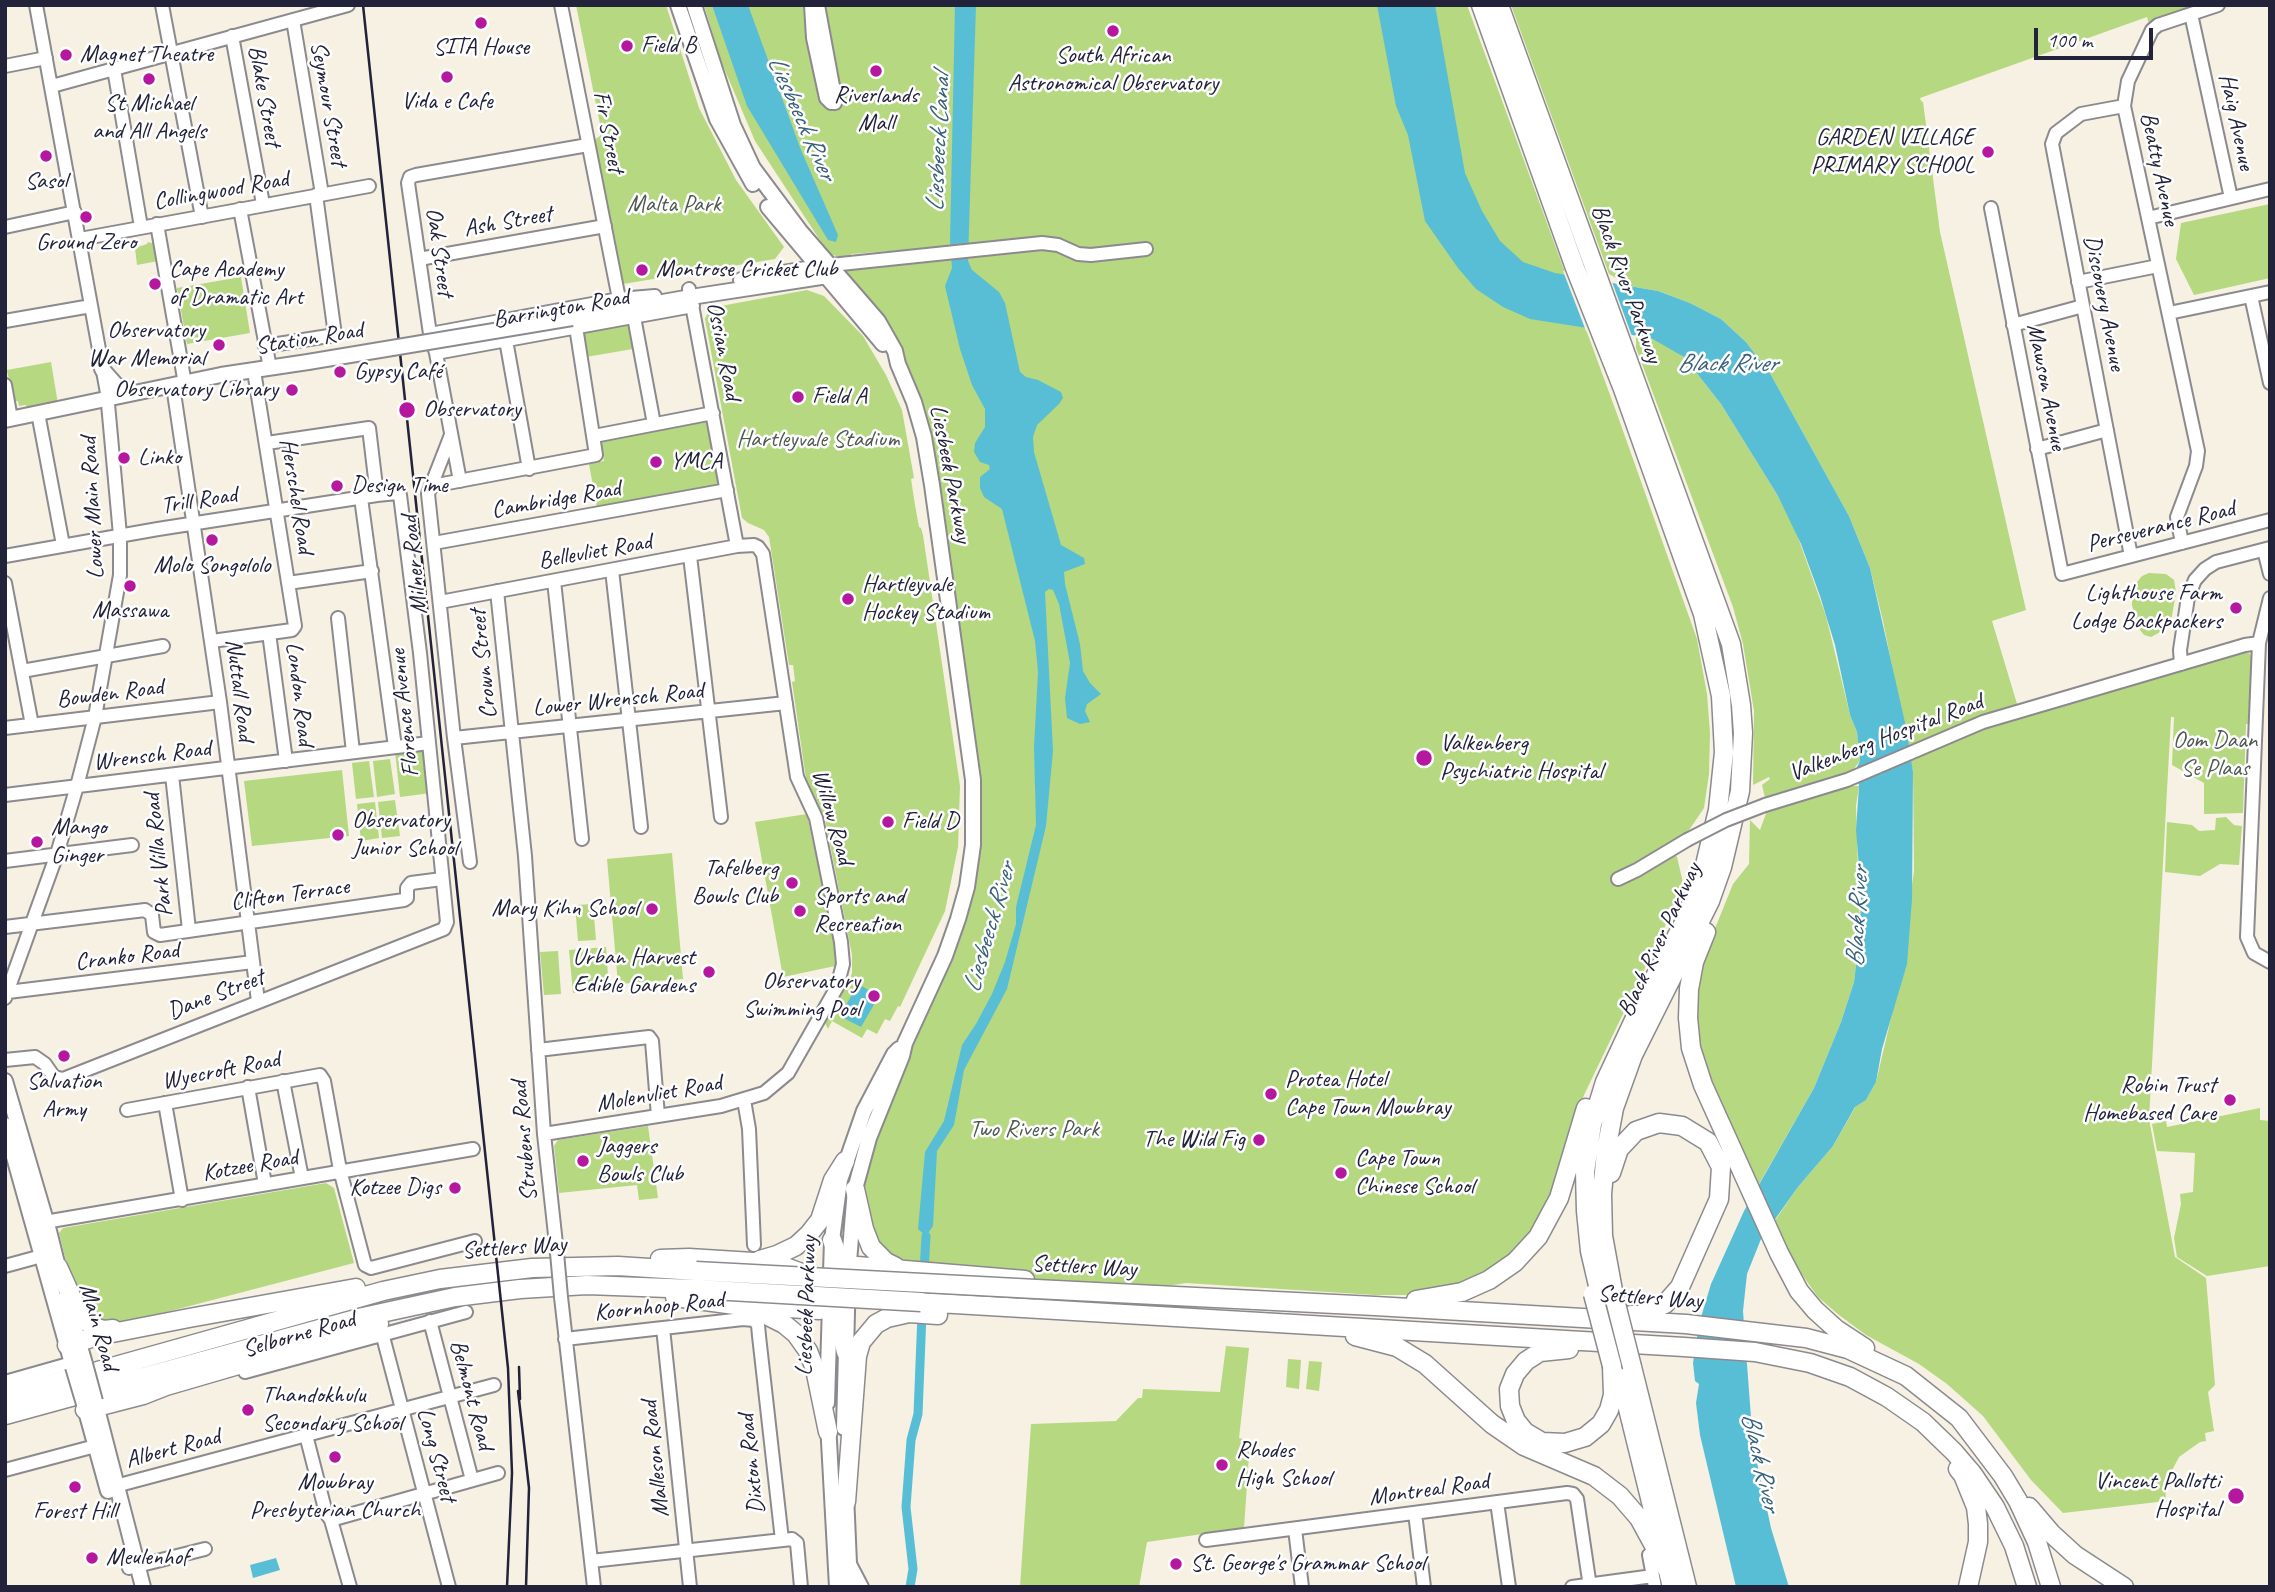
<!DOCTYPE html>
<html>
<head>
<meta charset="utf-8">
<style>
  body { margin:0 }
  #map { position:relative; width:2275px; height:1592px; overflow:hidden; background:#f6f1e2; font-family:Caveat,sans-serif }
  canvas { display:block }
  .frame { position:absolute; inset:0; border:7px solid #22223b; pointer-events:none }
  .scale { position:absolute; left:2034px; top:28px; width:119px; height:32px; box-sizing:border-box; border:4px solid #22223b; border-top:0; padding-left:9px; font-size:21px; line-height:24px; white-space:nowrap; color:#22223b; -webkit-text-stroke:5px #fff; paint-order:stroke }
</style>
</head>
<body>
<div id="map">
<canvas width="2275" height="1592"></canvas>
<div class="frame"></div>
<div class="scale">100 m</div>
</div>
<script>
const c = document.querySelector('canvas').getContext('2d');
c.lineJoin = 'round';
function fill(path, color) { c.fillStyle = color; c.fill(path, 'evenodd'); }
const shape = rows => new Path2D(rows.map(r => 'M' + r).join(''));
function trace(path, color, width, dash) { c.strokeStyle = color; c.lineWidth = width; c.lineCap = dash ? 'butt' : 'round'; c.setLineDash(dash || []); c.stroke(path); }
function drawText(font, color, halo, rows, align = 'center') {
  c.font = font + ' Caveat,sans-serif'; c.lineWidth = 5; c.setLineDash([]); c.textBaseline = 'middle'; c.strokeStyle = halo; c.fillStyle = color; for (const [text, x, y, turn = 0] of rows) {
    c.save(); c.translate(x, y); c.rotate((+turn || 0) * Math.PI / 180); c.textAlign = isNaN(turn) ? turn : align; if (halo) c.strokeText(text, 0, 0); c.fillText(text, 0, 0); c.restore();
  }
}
fill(shape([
  [576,5,666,5,699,108,736,180,784,247,775,259,623,284,594,140,600,136,601,129],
  [704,5,1467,5,1617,414,1697,639,1707,694,1710,733,1709,774,1704,808,1683,839,1669,848,1677,857,1684,887,1584,1095,1544,1216,1508,1259,1466,1284,1413,1295,1375,1295,1186,1283,1122,1293,886,1262,855,1189,945,956,975,821,932,485,898,364,838,273,853,264,903,258,903,250,851,254,851,260,829,254,755,141,721,61],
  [1511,5,2202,5,2149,24,2147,17,1920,98,1921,101,1923,102,1940,232,2026,610,1992,621,2021,717,2241,652,2249,653,2254,660,2251,724,2246,724,2243,813,2204,814,2204,783,2172,765,2174,717,2171,717,2149,1119,2175,1257,2206,1278,2215,1385,2208,1392,2214,1431,2205,1433,2206,1441,2200,1442,2179,1457,2165,1484,2166,1501,2063,1513,2031,1480,1983,1416,1947,1384,1919,1364,1866,1335,1839,1315,1818,1297,1783,1248,1774,1222,1798,1187,1833,1146,1856,1106,1866,1100,1876,1082,1897,993,1914,871,1913,772,1883,621,1870,568,1849,516,1771,375,1746,342,1721,319,1690,303,1658,291,1630,286,1609,274],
  [2270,204,2270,278,2194,295,2176,259,2181,223],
  [148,242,155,244,158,261,137,265,135,248,147,244],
  [241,277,250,333,187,344,177,288],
  [807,290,824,296,863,336,886,375,902,410,914,478,911,479,915,505,919,527,921,528,923,535,960,786,958,847,945,911,900,1007,898,1006,890,1021,885,1019,877,1034,867,1029,862,1038,832,1021,828,1029,825,1023,849,981,852,973,852,955,825,819,806,779,792,682,795,681,793,665,789,665,769,537,764,530,748,523,742,518,705,319,710,308],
  [629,324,633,349,586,357,582,332],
  [1636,336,1651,338,1664,343,1684,357,1721,404,1778,496,1795,529,1826,616,1850,715,1857,732,1860,761,1848,776,1766,802,1762,785,1770,779,1769,777,1753,785,1754,711,1743,644,1733,607,1636,348],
  [51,362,58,404,27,409,26,405,19,406,18,401,13,402,7,370],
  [707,418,720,485,597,508,589,464,604,461,600,437],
  [2149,573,2166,574,2174,580,2176,592,2172,616,2166,629,2151,637,2144,635,2137,626,2132,605,2133,587,2142,576],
  [426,747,431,793,400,797,395,751],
  [390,759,395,794,377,797,373,761],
  [369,761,374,797,356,799,352,763],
  [342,770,349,836,252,846,244,781],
  [1850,786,1859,786,1856,806,1860,931,1854,982,1841,1022,1814,1088,1759,1184,1749,1174,1710,1090,1694,1022,1701,963,1733,884,1749,864,1750,820,1760,830,1767,811],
  [395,800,400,836,382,838,378,802],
  [375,802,379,838,361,841,357,804],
  [807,814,835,944,835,966,783,977,755,822],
  [2226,817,2234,825,2242,826,2239,865,2220,864,2200,876,2165,872,2167,822,2192,825,2199,831,2215,830,2216,818],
  [672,853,683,979,618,984,607,859],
  [593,904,596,940,578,941,575,905],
  [606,947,609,989,573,993,569,950],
  [558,951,561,994,544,995,540,952],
  [2260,1108,2260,1120,2270,1121,2270,1266,2207,1276,2177,1257,2174,1238,2181,1204,2180,1194,2193,1192,2195,1153,2157,1151,2152,1124,2166,1121,2167,1127],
  [648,1126,658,1198,639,1200,637,1185,559,1193,554,1146,558,1140],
  [326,1183,334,1188,354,1263,136,1320,108,1325,86,1314,68,1269,59,1233,63,1228],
  [1226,1346,1249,1348,1239,1438,1250,1441,1244,1528,1147,1542,1139,1587,1020,1587,1031,1424,1116,1421,1138,1398,1142,1398,1143,1389,1220,1392],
  [1288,1359,1301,1360,1299,1389,1286,1387],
  [1309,1361,1322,1362,1319,1391,1306,1389]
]), '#b5d880');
fill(shape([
  [712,5,748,5,801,150,838,235,836,242,828,240,747,106],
  [955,5,976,5,968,261,972,270,999,292,1005,303,1020,372,1026,377,1038,380,1061,392,1063,398,1059,404,1037,425,1033,437,1034,452,1061,545,1084,558,1085,564,1064,572,1065,584,1080,644,1083,671,1090,683,1101,694,1087,704,1085,711,1090,722,1080,724,1067,718,1065,698,1070,663,1059,604,1053,590,1049,589,1045,592,1053,751,1046,826,1007,989,964,1070,954,1125,937,1151,933,1226,926,1236,918,1229,925,1152,944,1121,962,1045,976,1024,992,994,1005,962,1016,924,1016,907,1036,825,1034,747,1038,672,1035,641,1002,509,984,497,980,488,980,477,990,469,989,465,980,462,974,452,975,443,985,427,985,409,972,385,960,349,945,286,952,268,950,241],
  [1377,5,1435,5,1465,173,1482,211,1500,241,1523,262,1555,273,1658,291,1690,303,1721,319,1746,342,1771,375,1849,516,1870,568,1906,727,1913,772,1912,899,1907,964,1882,1049,1876,1082,1866,1100,1855,1107,1833,1146,1798,1187,1761,1239,1747,1274,1743,1311,1753,1444,1771,1528,1789,1587,1736,1587,1700,1435,1696,1403,1699,1384,1695,1381,1693,1363,1699,1324,1711,1284,1744,1211,1814,1088,1841,1022,1854,982,1860,931,1861,892,1856,830,1859,786,1857,767,1860,761,1857,732,1850,715,1835,645,1820,596,1801,544,1778,496,1721,404,1684,357,1651,338,1530,319,1503,307,1476,289,1458,268,1425,221,1408,135,1396,106],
  [858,984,879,996,861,1027,840,1016],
  [276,1558,280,1570,253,1578,250,1565]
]), '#58bed6');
fill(shape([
  [1563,271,1611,279,1633,339,1586,331]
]), '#f6f1e2');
trace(shape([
  [924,1272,926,1236],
  [910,1587,913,1569,906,1507,911,1440,918,1414,922,1314]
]), '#58bed6', 9);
const minor = shape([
  [162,5,202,217],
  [561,5,621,309],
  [811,5,813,38,826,98,831,103,835,103,838,95,833,86,818,5],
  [2191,14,2231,198],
  [293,20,322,194],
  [232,36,263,204],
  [5,66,46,58],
  [114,69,141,227],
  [52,86,348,5],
  [2124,106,2081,114,2056,133,2052,144,2131,556],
  [1991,208,2062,574,2270,520],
  [240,209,270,368],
  [2148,218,2270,189],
  [157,224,185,384],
  [5,227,75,212],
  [80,239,369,186],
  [419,259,605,226],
  [831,265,1042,243,1058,245,1078,254,1091,255,1146,249],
  [2078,282,2158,266],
  [689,289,737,546],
  [2251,296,2270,383],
  [2169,313,2270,292],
  [634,317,654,424],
  [5,321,91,306],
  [2013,325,2083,306],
  [430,334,619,299,655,296],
  [506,340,529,469],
  [265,346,335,335,316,195],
  [436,353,693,306],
  [5,385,11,419],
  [173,386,220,702,258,1001],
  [38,413,63,545],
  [451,435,428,494,454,738,470,862],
  [594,436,713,413],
  [267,443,369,428,377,495],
  [2037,449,2107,430],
  [460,481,436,353,430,334,408,183,410,177,416,175,588,145],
  [432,486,596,455,576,327],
  [361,498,395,747],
  [434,543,727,490],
  [2182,543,2177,517,2196,466,2198,451,2124,106,2128,81,2152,30,2158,25,2218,5],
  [2264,550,2270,574],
  [5,556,158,529,377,495,397,493,400,495,420,653,447,922,444,929,63,1079,54,1077,45,1064,35,1057,5,1060],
  [690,556,721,817],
  [612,570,641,827],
  [554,581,582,839],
  [5,583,32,725],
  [288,583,372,571],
  [497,591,525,856,544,1134,557,1253],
  [2270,598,2259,643,2247,937,2254,953,2270,962],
  [440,602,737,546,754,545,758,547,763,554,797,777,816,818,841,942,843,964,837,987,788,1073,764,1093,721,1106,544,1134],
  [338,618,353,752],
  [269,633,286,761],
  [212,641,292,630,295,626,254,371],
  [2181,664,2180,650,2188,597,2195,580,2205,569,2216,562,2270,548],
  [22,671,163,646],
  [5,728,220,702],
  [454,738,786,703],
  [172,775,189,930],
  [5,795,429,743],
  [1765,805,1847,780,1983,722,2245,645,2259,643],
  [5,861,132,845],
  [1618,879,1637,870,1687,840],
  [5,927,145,910,152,915,154,932,160,935,404,900,407,898,407,888,411,883,442,879],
  [8,992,253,962],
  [5,998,57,854,77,786,95,717,120,575,120,535,107,393,36,5],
  [538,1050,649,1037,652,1041,658,1116],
  [283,1081,302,1178],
  [248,1087,265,1184],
  [744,1100,749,1129,754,1245],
  [165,1103,182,1200],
  [127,1110,320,1075,324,1081,340,1170,365,1265,371,1268,475,1241],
  [39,1223,473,1149],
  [5,1266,49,1254],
  [561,1297,594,1587],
  [430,1321,472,1480],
  [663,1328,690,1587],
  [382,1333,449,1587],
  [565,1339,743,1319,754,1320,758,1325,759,1336,782,1540],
  [245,1372,466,1312],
  [5,1382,79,1361],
  [306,1435,326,1513,331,1520,350,1587],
  [5,1470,103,1444],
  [108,1488,494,1385],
  [1497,1502,1509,1587],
  [1415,1513,1424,1587],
  [331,1520,498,1473],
  [1295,1529,1302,1587],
  [1206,1540,1567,1493,1573,1494,1577,1499,1590,1587],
  [1649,1555,1655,1587],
  [591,1561,792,1539,797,1543,801,1587],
  [850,1564,862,1587],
  [129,1568,205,1549],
  [1572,1587,1653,1576]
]);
const major = shape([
  [678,5,717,119,753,184],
  [694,5,733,125,753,168,800,231,878,321,895,351,898,364,914,402,924,437,932,485,973,780,973,845,967,887,958,919,945,956,905,1043,902,1056,869,1138,855,1189,848,1274,844,1428],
  [768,207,883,344],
  [741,280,824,266],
  [572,318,691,297,834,275],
  [102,369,117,386,134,392],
  [5,420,221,375,308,362],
  [5,1081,49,1231,60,1275],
  [5,1125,73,1367],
  [66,1298,85,1364],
  [95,1401,143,1587],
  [827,1403,832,1240,840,1180,864,1111,894,1054,899,1049],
  [84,1404,108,1491],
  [828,1423,837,1587],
  [846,1494,850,1587]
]);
const highway = shape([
  [1481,5,1575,268,1623,389,1703,614,1721,696,1724,752,1718,810,1705,865,1686,919,1650,986,1605,1082,1592,1124,1585,1172,1586,1211,1590,1251,1600,1294],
  [1499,5,1731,644,1741,705,1743,733,1740,791,1722,867,1710,901,1633,1055,1614,1108,1606,1151,1602,1194,1603,1236,1614,1296],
  [1706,932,1694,962,1689,989,1688,1018,1691,1048,1703,1085,1779,1253,1799,1291,1815,1310,1836,1329,1865,1348],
  [1611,1173,1619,1149,1636,1131,1659,1123,1682,1126,1708,1142,1721,1167,1719,1199,1680,1287,1665,1304,1640,1315,1631,1315],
  [855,1189,864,1229,871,1247,886,1262,896,1267],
  [832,1240,841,1265,855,1283],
  [660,1259,689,1258,753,1262,780,1265,799,1272,817,1284,836,1310,846,1352],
  [760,1260,777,1255,796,1246,809,1234,820,1220,833,1180,845,1161],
  [58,1267,77,1309,86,1321,94,1327,104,1330,113,1329],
  [836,1289,857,1266,1025,1280],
  [1036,1289,1375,1306,1686,1324,1806,1338,1848,1349,1906,1376,1959,1418,2003,1476,2018,1501,2037,1542,2051,1587],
  [675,1297,750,1307,784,1324,796,1334,808,1351,815,1369,828,1432],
  [1416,1300,1462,1292,1489,1280,1515,1262,1538,1237,1559,1198,1586,1108],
  [921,1302,1684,1347,1755,1352,1810,1363,1850,1377,1887,1397,1923,1422,1954,1452,1972,1473,1995,1507,2014,1546,2027,1587],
  [758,1306,819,1310,826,1308,837,1292],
  [1355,1336,1397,1347,1425,1364,1492,1424,1524,1446,1594,1476,1620,1496,1639,1518,1669,1573],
  [67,1345,102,1335,189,1318,356,1288],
  [1569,1349,1540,1352,1526,1361,1515,1374,1509,1389,1510,1406,1516,1421,1525,1432,1542,1442,1565,1443,1585,1437,1601,1424,1609,1410,1613,1395,1612,1366],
  [1632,1367,1687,1587],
  [1620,1376,1672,1587],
  [5,1397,383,1291,440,1279,532,1268,618,1266,696,1271],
  [85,1410,143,1395,166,1386,379,1324],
  [5,1415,363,1317,455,1297,520,1289,587,1285,695,1289],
  [1958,1469,1963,1475,1976,1507,1978,1524,1978,1542,1968,1587],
  [846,1502,857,1356,861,1342,876,1324,887,1318,909,1313,938,1315],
  [2029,1507,2052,1534,2075,1555,2124,1587]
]);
trace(minor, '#8c8a8e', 16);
trace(major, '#8c8a8e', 18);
trace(highway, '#8c8a8e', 21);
trace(minor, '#fff', 12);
trace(major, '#fff', 14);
trace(highway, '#fff', 18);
trace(shape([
  [363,5,508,1368,512,1473,507,1587],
  [519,1367,520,1399],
  [518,1391,529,1488,526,1587]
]), '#22223b', 2.5);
const minorBridge = shape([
  [1687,840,1726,820,1765,805],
  [557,1253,561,1297]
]);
const majorBridge = shape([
  [308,362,572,318],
  [85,1364,95,1401],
  [73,1367,84,1404]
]);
const highwayBridge = shape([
  [696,1271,1036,1289],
  [695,1289,921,1302],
  [1593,1294,1612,1366],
  [1614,1296,1632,1367]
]);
trace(minorBridge, '#8c8a8e', 16, []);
trace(majorBridge, '#8c8a8e', 18, []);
trace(highwayBridge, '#8c8a8e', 21, []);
trace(minorBridge, '#fff', 12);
trace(majorBridge, '#fff', 14);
trace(highwayBridge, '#fff', 18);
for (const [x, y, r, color] of [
  [481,23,7,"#b5179e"],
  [1113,31,7,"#b5179e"],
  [627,46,7,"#b5179e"],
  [66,55,7,"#b5179e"],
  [876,71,7,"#b5179e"],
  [447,77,7,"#b5179e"],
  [149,79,7,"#b5179e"],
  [1988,152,7,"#b5179e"],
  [46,156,7,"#b5179e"],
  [86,217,7,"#b5179e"],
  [642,270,7,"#b5179e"],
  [155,284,7,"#b5179e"],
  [219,345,7,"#b5179e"],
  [340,372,7,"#b5179e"],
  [292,390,7,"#b5179e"],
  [798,397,7,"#b5179e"],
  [407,410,9,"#b5179e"],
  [124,458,7,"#b5179e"],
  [656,462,7,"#b5179e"],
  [337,486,7,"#b5179e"],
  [212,540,7,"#b5179e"],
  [130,586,7,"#b5179e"],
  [848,599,7,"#b5179e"],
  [2236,608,7,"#b5179e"],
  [1424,758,9,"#b5179e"],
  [888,822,7,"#b5179e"],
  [338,835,7,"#b5179e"],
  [37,842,7,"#b5179e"],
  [792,883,7,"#b5179e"],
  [652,909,7,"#b5179e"],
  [800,911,7,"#b5179e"],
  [709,972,7,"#b5179e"],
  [874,996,7,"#b5179e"],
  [64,1056,7,"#b5179e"],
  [1271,1094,7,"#b5179e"],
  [2230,1100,7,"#b5179e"],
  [1259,1140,7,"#b5179e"],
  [583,1161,7,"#b5179e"],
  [1341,1173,7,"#b5179e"],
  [455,1188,7,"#b5179e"],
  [248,1410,7,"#b5179e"],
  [335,1457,7,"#b5179e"],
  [1222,1465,7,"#b5179e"],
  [75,1487,7,"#b5179e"],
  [2236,1496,9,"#b5179e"],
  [92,1558,7,"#b5179e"],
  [1176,1564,7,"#b5179e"]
]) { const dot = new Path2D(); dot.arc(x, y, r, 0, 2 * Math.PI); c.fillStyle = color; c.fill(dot); trace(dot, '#fff', 2.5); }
drawText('24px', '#22223b', '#fff', [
  ["Field B",641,46],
  ["SITA House",481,48,"center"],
  ["Magnet Theatre",80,55],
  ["South African",1113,56,"center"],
  ["Astronomical Observatory",1113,84,"center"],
  ["Riverlands",876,96,"center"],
  ["Mall",876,124,"center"],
  ["Vida e Cafe",447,102,"center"],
  ["St Michael",149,104,"center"],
  ["and All Angels",149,132,"center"],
  ["GARDEN VILLAGE",1974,138,"right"],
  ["PRIMARY SCHOOL",1974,166,"right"],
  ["Sasol",46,182,"center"],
  ["Ground Zero",86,243,"center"],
  ["Cape Academy",169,270],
  ["of Dramatic Art",169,298],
  ["Montrose Cricket Club",656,270],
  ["Observatory",205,331,"right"],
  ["War Memorial",205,359,"right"],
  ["Gypsy Café",354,372],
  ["Observatory Library",278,390,"right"],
  ["Field A",812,397],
  ["Observatory",423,410],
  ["Linko",138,458],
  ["YMCA",670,462],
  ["Design Time",351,486],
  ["Molo Songololo",212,566,"center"],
  ["Hartleyvale",862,585],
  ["Hockey Stadium",862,613],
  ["Lighthouse Farm",2222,594,"right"],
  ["Lodge Backpackers",2222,622,"right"],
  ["Massawa",130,611,"center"],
  ["Valkenberg",1440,744],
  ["Psychiatric Hospital",1440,772],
  ["Observatory",352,821],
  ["Junior School",352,849],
  ["Field D",902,822],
  ["Mango",51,828],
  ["Ginger",51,856],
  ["Tafelberg",778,869,"right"],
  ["Bowls Club",778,897,"right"],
  ["Sports and",814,897],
  ["Recreation",814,925],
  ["Mary Kihn School",638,909,"right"],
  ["Urban Harvest",695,958,"right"],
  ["Edible Gardens",695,986,"right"],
  ["Observatory",860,982,"right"],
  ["Swimming Pool",860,1010,"right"],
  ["Protea Hotel",1285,1080],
  ["Cape Town Mowbray",1285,1108],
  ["Salvation",64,1082,"center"],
  ["Army",64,1110,"center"],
  ["Robin Trust",2216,1086,"right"],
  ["Homebased Care",2216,1114,"right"],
  ["The Wild Fig",1245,1140,"right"],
  ["Jaggers",597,1147],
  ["Bowls Club",597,1175],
  ["Cape Town",1355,1159],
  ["Chinese School",1355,1187],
  ["Kotzee Digs",441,1188,"right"],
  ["Thandokhulu",262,1396],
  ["Secondary School",262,1424],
  ["Rhodes",1236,1451],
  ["High School",1236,1479],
  ["Vincent Pallotti",2220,1482,"right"],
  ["Hospital",2220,1510,"right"],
  ["Mowbray",335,1483,"center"],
  ["Presbyterian Church",335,1511,"center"],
  ["Forest Hill",75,1512,"center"],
  ["Meulenhof",106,1558],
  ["St. George's Grammar School",1190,1564]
], 'left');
drawText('24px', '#22223b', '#fff', [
  ["Blake Street",264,96,80],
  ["Seymour Street",328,104,80],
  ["Haig Avenue",2236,122,78],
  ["Fir Street",608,132,79],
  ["Beatty Avenue",2159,169,78],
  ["Collingwood Road",221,191,-10],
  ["Ash Street",508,222,-10],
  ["Oak Street",439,252,82],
  ["Black River Parkway",1626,284,70],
  ["Discovery Avenue",2104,303,79],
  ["Barrington Road",561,309,-10],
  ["Station Road",309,339,-9],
  ["Ossian Road",723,351,79],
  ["Mawson Avenue",2046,387,79],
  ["Liesbeek Parkway",950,474,79],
  ["Herschel Road",296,496,81],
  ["Cambridge Road",556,500,-10],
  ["Trill Road",199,501,-9],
  ["Lower Main Road",93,508,-93],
  ["Perseverance Road",2161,527,-14],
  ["Bellevliet Road",595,552,-10],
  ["Milner Road",415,565,-96],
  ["Crown Street",484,664,-96],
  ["Nuttall Road",239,690,83],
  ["Bowden Road",110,694,-7],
  ["London Road",299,694,83],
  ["Lower Wrensch Road",618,700,-6],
  ["Florence Avenue",405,713,-96],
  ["Valkenberg Hospital Road",1886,738,-21],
  ["Wrensch Road",152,756,-7],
  ["Willow Road",832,817,74],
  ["Park Villa Road",159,855,-96],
  ["Clifton Terrace",290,895,-8],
  ["Black River Parkway",1660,940,-65],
  ["Cranko Road",127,957,-7],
  ["Dane Street",216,995,-21],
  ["Wyecroft Road",221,1071,-11],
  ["Molenvliet Road",659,1094,-10],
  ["Strubens Road",525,1141,-95],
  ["Kotzee Road",250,1166,-10],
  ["Settlers Way",514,1248,-4],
  ["Settlers Way",1084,1267,3],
  ["Settlers Way",1650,1298,4],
  ["Liesbeek Parkway",807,1306,-88],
  ["Koornhoop Road",659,1307,-6],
  ["Main Road",98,1327,74],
  ["Selborne Road",299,1335,-16],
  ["Belmont Road",471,1395,75],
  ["Albert Road",173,1449,-15],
  ["Long Street",436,1455,75],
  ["Malleson Road",656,1459,-96],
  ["Dixton Road",752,1464,-96],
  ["Montreal Road",1429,1490,-8]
]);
drawText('24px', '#4e5950', '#fff', [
  ["Malta Park",674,205],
  ["Hartleyvale Stadium",818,440],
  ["Oom Daan",2215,741],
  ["Se Plaas",2215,769],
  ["Two Rivers Park",1034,1130]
]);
drawText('italic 26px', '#386079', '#fff', [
  ["Liesbeeck River",801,118,66],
  ["Liesbeeck Canal",939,143,-87],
  ["Black River",1727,364],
  ["Black River",1858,917,-87],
  ["Liesbeeck River",990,928,-74],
  ["Black River",1760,1462,77]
]);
</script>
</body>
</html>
